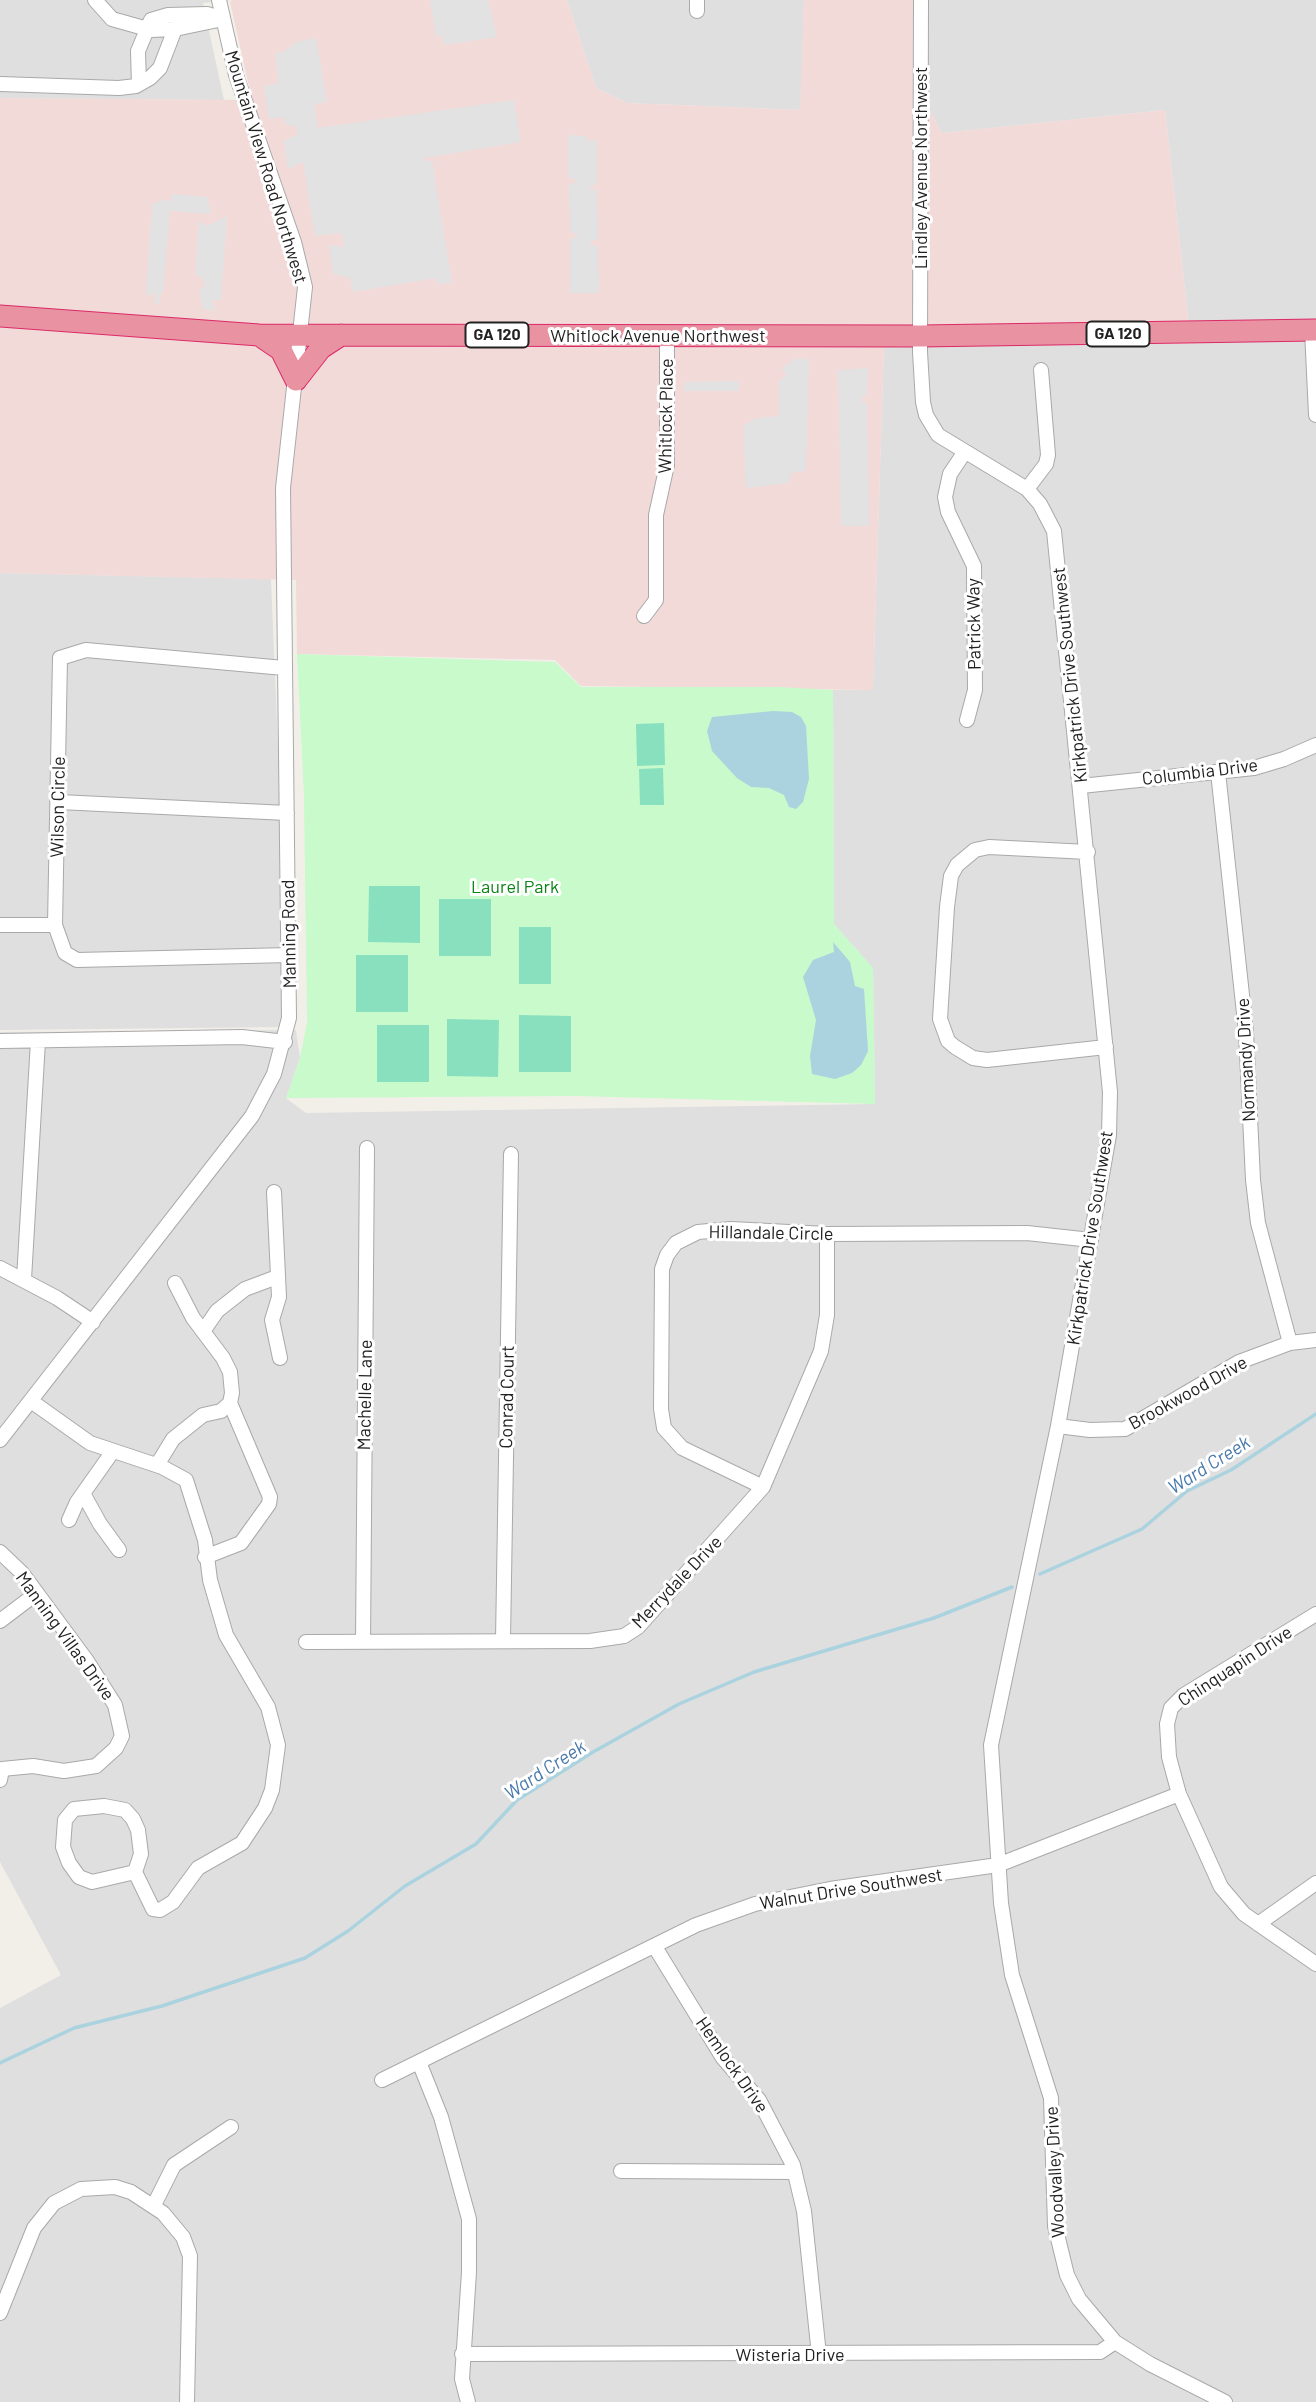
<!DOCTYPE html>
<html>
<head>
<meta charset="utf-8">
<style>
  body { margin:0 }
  canvas { display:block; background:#f2efe9 }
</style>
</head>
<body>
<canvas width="1316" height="2402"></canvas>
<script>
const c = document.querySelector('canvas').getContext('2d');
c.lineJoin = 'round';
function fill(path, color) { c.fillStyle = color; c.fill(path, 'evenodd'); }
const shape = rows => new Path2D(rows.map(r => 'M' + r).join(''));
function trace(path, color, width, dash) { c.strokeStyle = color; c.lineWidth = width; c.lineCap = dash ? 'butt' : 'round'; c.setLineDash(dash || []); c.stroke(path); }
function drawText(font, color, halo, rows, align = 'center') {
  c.font = font + ' Barlow,sans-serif'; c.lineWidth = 6; c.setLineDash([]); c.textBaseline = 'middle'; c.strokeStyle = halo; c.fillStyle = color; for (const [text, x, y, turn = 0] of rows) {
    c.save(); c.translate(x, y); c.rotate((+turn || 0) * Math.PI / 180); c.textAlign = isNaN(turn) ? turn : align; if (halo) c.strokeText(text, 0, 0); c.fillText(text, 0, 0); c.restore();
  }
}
fill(shape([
  [0,0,232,0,203,3,224,100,0,98],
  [567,0,804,0,801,110,627,103,596,88],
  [922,0,1316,0,1316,2402,0,2402,0,2008,61,1975,0,1862,0,1032,296,1030,300,1058,286,1098,306,1113,875,1104,873,968,834,924,833,690,873,690,884,344,1191,344,1165,110,942,133,930,111],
  [0,573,271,579,286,941,284,1027,0,1030]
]), '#e0dfdf');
fill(shape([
  [232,0,567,0,596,88,627,103,800,110,804,0,922,0,930,111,942,133,1165,110,1191,344,884,344,873,690,581,686,555,660,297,654,296,580,0,573,0,98,252,100,230,2]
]), '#f2dad9');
fill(shape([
  [297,654,555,662,581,687,779,687,833,690,834,924,873,968,875,1104,575,1096,286,1098,300,1058,307,1022,304,797]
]), '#c8facc');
fill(shape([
  [664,723,665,765,637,766,636,724],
  [663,768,664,805,640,805,639,769],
  [369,886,420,886,420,943,368,942],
  [439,899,491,899,491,956,439,956],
  [519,927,551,927,551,984,519,984],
  [356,955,408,955,408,1012,356,1012],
  [519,1015,571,1016,571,1072,519,1072],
  [447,1019,499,1020,498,1077,447,1076],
  [377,1025,429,1025,429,1082,377,1082]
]), '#88e0be');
fill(shape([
  [430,0,488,0,497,37,444,45,442,36,436,37],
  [316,38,327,102,314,104,318,128,514,100,521,142,424,158,426,161,432,161,452,283,437,284,436,278,353,292,350,278,333,274,329,245,344,247,342,233,315,236,303,162,288,169,284,141,298,134,297,127,285,124,284,117,269,119,264,86,279,83,275,53,282,53,296,42],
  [568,135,586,136,587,141,597,140,597,184,588,187,597,190,598,240,592,240,590,244,598,247,599,293,570,293,570,239,579,235,570,232,569,185,578,181,568,177],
  [172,194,207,197,211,214,170,211,163,293,160,294,159,304,154,303,155,294,147,295,146,291,152,204,162,200,171,201],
  [227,216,221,300,212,300,215,311,203,309,199,291,204,287,203,279,195,274,199,221,207,226],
  [794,359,809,359,806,471,792,472,788,483,746,488,743,426,756,418,779,416,779,381,786,375,782,368],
  [868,368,867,395,861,398,862,402,867,403,869,526,841,526,838,370],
  [739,381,739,391,684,391,685,382]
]), '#e2e2e2');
fill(shape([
  [773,711,792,712,801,717,806,726,809,779,803,802,796,809,789,807,784,795,769,788,751,787,737,778,712,751,707,731,712,717],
  [833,942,850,962,855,986,864,989,868,1051,861,1065,852,1073,835,1079,812,1074,810,1056,816,1020,803,977,813,960,834,952]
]), '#aad3df');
trace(shape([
  [1040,1574,1142,1529,1187,1491,1231,1470,1316,1414],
  [0,2063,74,2028,162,2006,305,1958,348,1931,405,1886,476,1844,517,1800,593,1752,679,1704,754,1672,934,1618,1012,1587]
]), '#aad3df', 3.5);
const minor = shape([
  [95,0,112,19,151,30,175,29,223,19],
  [921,0,920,352,923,402,926,415,938,435,1027,489,1040,504,1054,531,1110,1092,1109,1135,1058,1426,991,1745,1001,1903,1012,1975,1051,2098,1055,2226,1067,2275,1079,2299,1115,2342,1150,2364,1225,2402],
  [697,11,697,0],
  [0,84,119,88,136,86,150,78,160,68,175,29],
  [139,84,138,51,151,20,168,15,207,14,223,19],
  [1312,330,1316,415],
  [964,453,950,474,945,497,948,512,974,566,975,690,967,720],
  [1027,489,1046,464,1048,455,1041,370],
  [644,616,656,600,656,515,667,465,667,336],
  [284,668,86,650,60,658,55,925,65,953,77,960,290,955],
  [1218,772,1246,1032,1253,1180,1258,1223,1290,1343],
  [1081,786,1254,768,1284,759,1316,745],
  [59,802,287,813],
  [1088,852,989,847,975,850,957,865,951,876,947,907,940,1019,948,1041,955,1047,973,1058,987,1060,1106,1047],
  [0,925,55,925],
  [0,1041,242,1037,285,1042],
  [274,1192,279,1297,272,1320,280,1358],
  [0,1268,57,1298,93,1322],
  [24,1279,38,1041],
  [204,1330,217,1311,245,1289,277,1277],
  [31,1401,90,1443,162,1467,186,1480,205,1540,210,1580,226,1635,268,1707,278,1745,272,1790,265,1808,242,1843,198,1868,173,1902,160,1910,153,1909,135,1872],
  [1058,1426,1090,1430,1125,1429,1239,1362,1290,1343,1316,1340],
  [0,1440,252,1116,274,1074,289,1018,283,488,305,287,294,242,236,75,219,0],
  [157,1465,173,1439,203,1415,221,1411,230,1403,232,1393,230,1372,223,1358,193,1318,175,1283],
  [763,1487,682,1448,664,1428,661,1409,662,1269,667,1255,676,1243,698,1232,731,1229,827,1234,1027,1233,1091,1240],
  [84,1495,100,1524,119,1550],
  [69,1520,77,1502,113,1451],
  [0,1552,22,1573,87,1661,115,1705,122,1736,116,1748,96,1766,64,1771,33,1766,2,1769,0,1780],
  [205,1557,241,1543,269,1504,270,1497,230,1403],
  [1316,1614,1184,1695,1171,1708,1167,1724,1169,1757,1179,1794,1221,1887,1244,1914,1316,1964],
  [0,1621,37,1593],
  [503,1640,511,1154],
  [306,1642,590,1641,624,1636,638,1627,763,1487,821,1351,827,1315,827,1234],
  [363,1642,367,1148],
  [104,1806,125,1810,133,1819,138,1830,141,1854,135,1872,92,1882,79,1877,69,1863,63,1847,65,1820,74,1809,104,1806],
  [1258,1924,1316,1883],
  [655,1947,723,2058,759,2100,793,2165,804,2211,819,2355],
  [419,2062,441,2117,469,2219,469,2272,462,2379,468,2402],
  [382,2080,696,1925,755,1904,830,1889,998,1865,1179,1794],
  [621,2171,795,2172],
  [154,2205,174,2165,231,2127],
  [0,2313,34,2228,54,2203,81,2189,115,2187,131,2192,163,2213,183,2237,190,2256,187,2402],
  [462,2354,1100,2352,1115,2342]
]);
const highway = shape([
  [0,316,259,335,920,336,1316,330],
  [259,335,281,350,296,380],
  [296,380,321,348,341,335]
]);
trace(minor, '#a9a9a9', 16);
trace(highway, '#dc2a67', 23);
trace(minor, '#fff', 14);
trace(highway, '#e892a2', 21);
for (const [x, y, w] of [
  [1118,334,63],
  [497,335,63]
]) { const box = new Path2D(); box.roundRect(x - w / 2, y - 12.5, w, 25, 5); c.fillStyle = '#fff'; c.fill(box); trace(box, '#222', 2); }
drawText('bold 16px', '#222', null, [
  ["GA 120",1118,334],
  ["GA 120",497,335]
]);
drawText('18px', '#222', '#fff', [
  ["Mountain View Road Northwest",266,167,73],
  ["Lindley Avenue Northwest",921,168,-90],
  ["Whitlock Avenue Northwest",658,336],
  ["Whitlock Place",666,416,-89],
  ["Patrick Way",974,624,-91],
  ["Kirkpatrick Drive Southwest",1070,675,-96],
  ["Columbia Drive",1200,772,-7],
  ["Wilson Circle",58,807,-89],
  ["Manning Road",289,934,-91],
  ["Normandy Drive",1246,1060,-93],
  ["Hillandale Circle",771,1233,1],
  ["Kirkpatrick Drive Southwest",1090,1238,-81],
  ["Brookwood Drive",1188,1393,-29],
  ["Machelle Lane",365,1395,-89],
  ["Conrad Court",507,1397,-89],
  ["Merrydale Drive",677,1582,-46],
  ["Manning Villas Drive",65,1636,54],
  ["Chinquapin Drive",1235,1666,-33],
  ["Walnut Drive Southwest",851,1889,-9],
  ["Hemlock Drive",732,2065,55],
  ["Woodvalley Drive",1055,2172,-93],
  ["Wisteria Drive",790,2355]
]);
drawText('18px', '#0c8416', '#fff', [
  ["Laurel Park",515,887]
]);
drawText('italic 19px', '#4a7aab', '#fff', [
  ["Ward Creek",1209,1465,-32],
  ["Ward Creek",545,1770,-33]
]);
</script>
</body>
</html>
